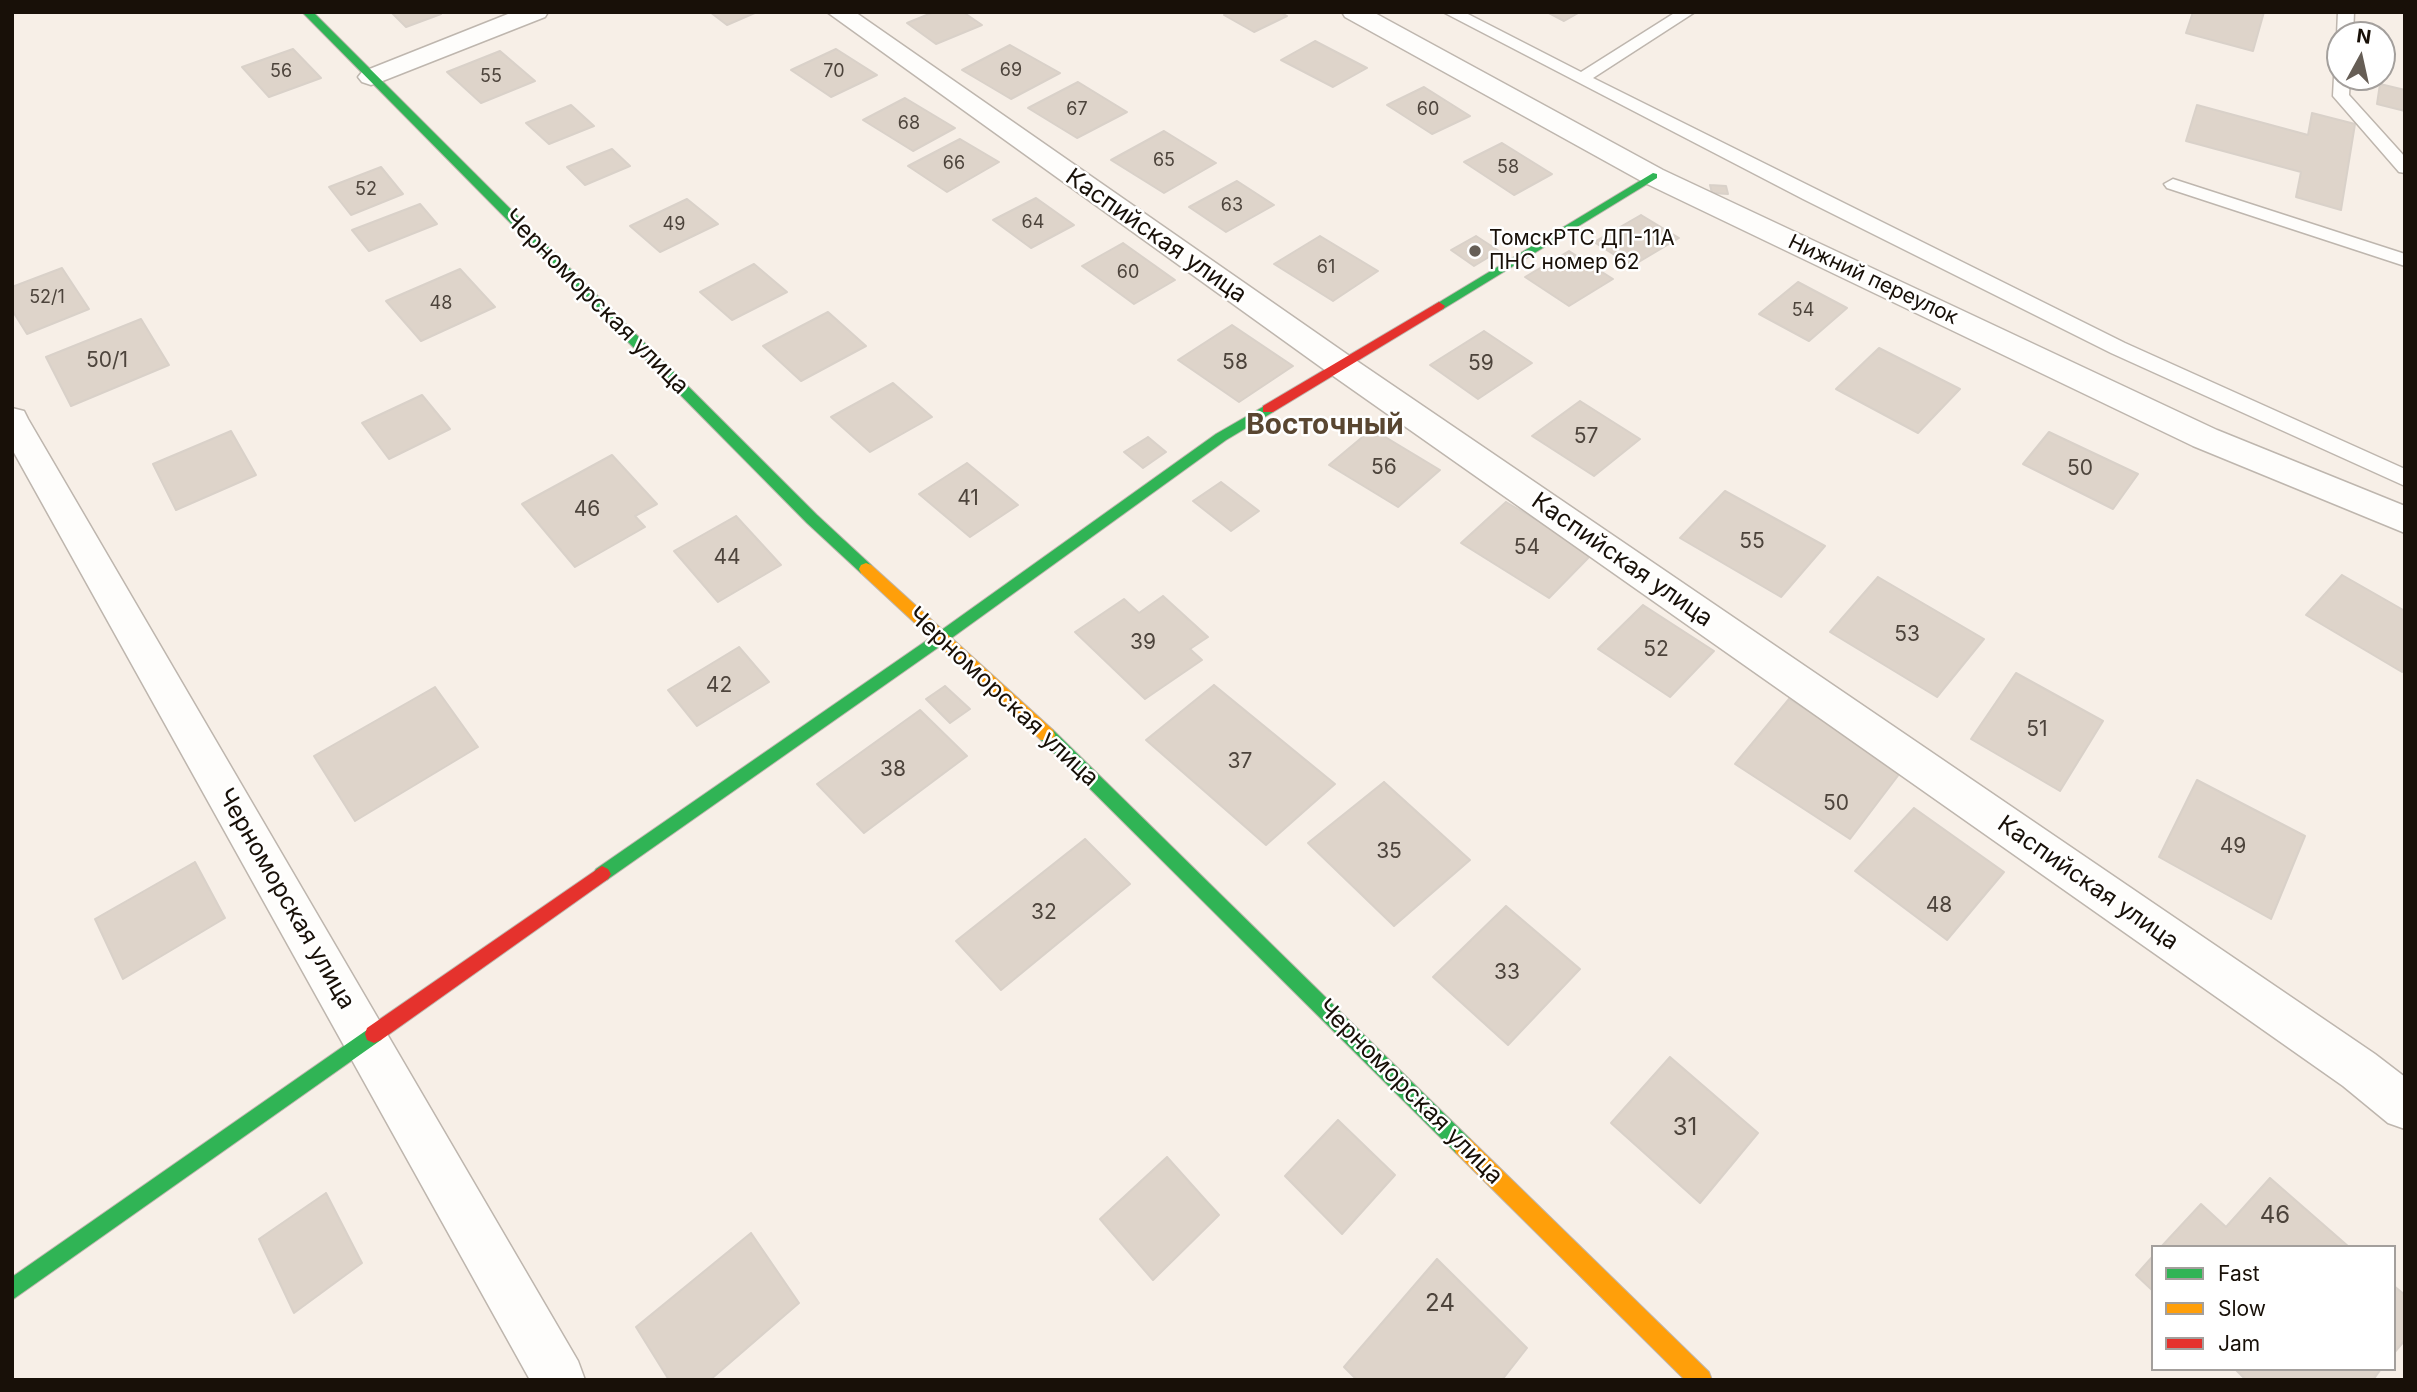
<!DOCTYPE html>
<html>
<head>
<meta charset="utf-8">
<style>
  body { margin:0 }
  #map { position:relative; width:2417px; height:1392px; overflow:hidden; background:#f7efe7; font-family:Inter,sans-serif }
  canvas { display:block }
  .frame { position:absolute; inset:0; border:14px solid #181008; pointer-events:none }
  .legend { position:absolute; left:2151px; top:1245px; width:245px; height:126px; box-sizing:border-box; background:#fff; border:2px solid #a39f9c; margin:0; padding:9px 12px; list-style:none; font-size:21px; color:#181008 }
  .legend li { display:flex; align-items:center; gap:14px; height:35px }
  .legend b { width:35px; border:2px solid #a39f9c }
  .north { position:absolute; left:2326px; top:21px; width:70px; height:70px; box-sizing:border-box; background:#fff; border:2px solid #a39f9c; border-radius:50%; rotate:8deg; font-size:19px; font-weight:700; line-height:28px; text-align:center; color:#181008 }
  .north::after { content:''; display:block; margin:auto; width:24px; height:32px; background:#665e56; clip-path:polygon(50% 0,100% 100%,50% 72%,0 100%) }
</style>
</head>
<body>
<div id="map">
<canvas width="2417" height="1392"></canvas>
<div class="frame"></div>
<ul class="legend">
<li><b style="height:9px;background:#30b455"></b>Fast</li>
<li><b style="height:9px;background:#ff9f0a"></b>Slow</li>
<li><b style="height:9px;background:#e5322d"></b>Jam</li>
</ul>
<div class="north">N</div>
</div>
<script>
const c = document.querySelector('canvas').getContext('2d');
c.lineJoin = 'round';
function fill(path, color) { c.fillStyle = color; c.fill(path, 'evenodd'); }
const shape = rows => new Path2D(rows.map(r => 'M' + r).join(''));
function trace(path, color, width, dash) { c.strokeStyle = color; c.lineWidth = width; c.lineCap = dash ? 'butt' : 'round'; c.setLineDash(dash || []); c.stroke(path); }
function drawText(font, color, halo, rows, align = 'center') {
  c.font = font + ' Inter,sans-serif'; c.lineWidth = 5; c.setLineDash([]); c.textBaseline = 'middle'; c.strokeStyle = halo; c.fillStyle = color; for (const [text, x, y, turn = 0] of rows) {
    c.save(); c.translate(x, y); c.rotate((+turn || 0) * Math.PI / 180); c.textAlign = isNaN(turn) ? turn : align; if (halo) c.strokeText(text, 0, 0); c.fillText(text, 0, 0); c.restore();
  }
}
const building = shape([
  [391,12,439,12,441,14,406,27,391,12],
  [710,12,757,12,727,25,710,12],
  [934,12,963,12,982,25,936,44,907,23,934,12],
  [1230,12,1280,12,1287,16,1254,32,1224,15,1230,12],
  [1547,12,1580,12,1564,21,1547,12],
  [2193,12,2264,12,2253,51,2186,33,2193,12],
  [1315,41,1367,68,1333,87,1281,60,1315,41],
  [1010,45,1060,73,1011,99,962,70,1010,45],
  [293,49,321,78,269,97,242,67,293,49],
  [836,49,877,75,831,97,791,70,836,49],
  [500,51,535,81,481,103,447,72,500,51],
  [1078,82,1127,112,1077,138,1028,108,1078,82],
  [2380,84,2405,90,2405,111,2377,104,2380,84],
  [1424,87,1470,116,1432,134,1387,105,1424,87],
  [905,98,955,128,913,151,863,120,905,98],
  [571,105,594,126,549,144,526,123,571,105],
  [2197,105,2308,135,2312,113,2355,124,2341,210,2296,197,2301,172,2186,141,2197,105],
  [1164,131,1216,163,1164,193,1111,160,1164,131],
  [960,139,999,162,947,192,908,166,960,139],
  [1502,143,1552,174,1514,195,1464,162,1502,143],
  [612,149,630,166,585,185,567,167,612,149],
  [381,167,403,194,351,215,329,187,381,167],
  [1237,181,1274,205,1226,232,1189,207,1237,181],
  [1710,185,1726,186,1728,194,1712,193,1710,185],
  [1036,198,1074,225,1031,248,993,220,1036,198],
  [687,199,718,224,660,252,630,226,687,199],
  [420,204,437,224,369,251,352,230,420,204],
  [1641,215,1679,238,1632,266,1594,242,1641,215],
  [1320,236,1378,271,1333,301,1274,264,1320,236],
  [1476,236,1499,251,1474,266,1451,250,1476,236],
  [1123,243,1175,280,1134,304,1082,266,1123,243],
  [1569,251,1613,279,1569,306,1525,277,1569,251],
  [754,264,787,292,732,320,700,292,754,264],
  [62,268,89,309,27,334,12,310,12,287,62,268],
  [460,269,495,307,421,341,386,301,460,269],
  [1798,282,1847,308,1809,341,1759,314,1798,282],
  [828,312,866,346,801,381,763,346,828,312],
  [141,319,169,365,71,406,46,357,141,319],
  [1232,325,1293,366,1239,402,1178,360,1232,325],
  [1484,331,1532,363,1478,399,1430,365,1484,331],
  [1879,348,1960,389,1918,433,1836,389,1879,348],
  [893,383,932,417,870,452,831,417,893,383],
  [422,395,450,429,389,459,362,423,422,395],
  [1580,401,1640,439,1594,476,1532,436,1580,401],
  [1372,429,1440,470,1398,507,1329,465,1372,429],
  [231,431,256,475,176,510,153,464,231,431],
  [2049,432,2138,474,2113,509,2023,464,2049,432],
  [1148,437,1166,452,1143,468,1124,452,1148,437],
  [612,455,657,504,635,516,645,527,575,567,522,504,612,455],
  [967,463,1018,505,970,537,919,494,967,463],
  [1221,482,1259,511,1231,531,1193,501,1221,482],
  [1725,491,1825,546,1781,597,1680,538,1725,491],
  [1506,502,1593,553,1549,598,1461,543,1506,502],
  [736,516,781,565,718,602,674,551,736,516],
  [2342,575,2405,611,2405,669,2402,672,2306,615,2342,575],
  [1878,577,1984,639,1937,697,1830,632,1878,577],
  [1163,596,1208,637,1190,649,1202,660,1145,699,1075,632,1124,599,1139,613,1163,596],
  [1643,605,1714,651,1670,697,1598,649,1643,605],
  [739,647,769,682,697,726,668,690,739,647],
  [2016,673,2103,721,2060,791,1971,739,2016,673],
  [1214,685,1335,784,1266,845,1146,740,1214,685],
  [945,686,970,709,950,723,926,699,945,686],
  [435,687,478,747,355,821,314,756,435,687],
  [1789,699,1903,769,1850,839,1735,764,1789,699],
  [920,710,967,756,864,833,817,784,920,710],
  [2197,780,2305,836,2271,919,2159,857,2197,780],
  [1384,782,1470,860,1394,926,1308,843,1384,782],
  [1914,808,2004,872,1947,940,1855,871,1914,808],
  [1085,839,1130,884,1001,990,956,941,1085,839],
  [195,862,225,918,123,979,95,919,195,862],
  [1506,906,1580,969,1508,1045,1433,977,1506,906],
  [1670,1057,1758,1133,1700,1203,1611,1123,1670,1057],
  [1338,1120,1395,1175,1342,1234,1285,1176,1338,1120],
  [1167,1157,1219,1215,1153,1280,1100,1219,1167,1157],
  [2270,1178,2349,1247,2161,1247,2201,1204,2226,1227,2270,1178],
  [326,1193,362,1263,294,1313,259,1239,326,1193],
  [751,1233,799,1303,710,1380,669,1380,636,1327,751,1233],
  [2153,1256,2153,1291,2136,1275,2153,1256],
  [1437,1259,1527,1348,1502,1380,1357,1380,1344,1367,1437,1259],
  [2394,1286,2405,1295,2405,1340,2394,1353,2394,1286],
  [2235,1369,2381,1369,2373,1380,2246,1380,2235,1369]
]);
fill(building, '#ded4ca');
trace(building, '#d9d1c9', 2);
const lane = shape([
  [1443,12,1464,12,1581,72,1676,12,1695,12,1593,78,2125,343,2405,469,2405,486,2111,353,1803,199,1443,12],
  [2338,12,2354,12,2353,35,2340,35,2340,39,2337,35,2338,12],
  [2340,73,2340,77,2350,77,2349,95,2405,157,2405,173,2399,172,2333,96,2334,77,2340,73],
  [2173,179,2405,254,2405,266,2167,188,2164,184,2173,179]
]);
const street = shape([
  [513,12,548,12,545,17,380,82,371,85,362,82,358,77,362,72,513,12],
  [827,12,855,12,1351,357,2375,1054,2405,1077,2405,1129,2388,1123,2343,1086,1329,373,827,12],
  [1342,12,1373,12,1663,170,2217,430,2405,506,2405,533,2193,446,1643,182,1345,17,1342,12],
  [12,408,24,411,28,419,578,1361,585,1380,530,1380,12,449,12,408]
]);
const fast = shape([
  [302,12,313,12,817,515,871,565,873,569,871,573,861,573,807,523,302,12],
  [1653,173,1657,174,1657,178,1443,309,1439,310,1433,306,1653,173],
  [1268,404,1273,406,1273,412,1226,440,946,642,608,879,602,882,596,879,593,874,596,869,936,634,1216,434,1268,404],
  [1047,728,1053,730,1470,1139,1473,1146,1470,1153,1463,1156,1456,1153,1041,740,1039,735,1041,730,1047,728],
  [374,1025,381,1028,383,1034,381,1040,12,1300,12,1277,374,1025]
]);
const slow = shape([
  [866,563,871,565,1053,730,1055,735,1053,740,1041,740,861,573,859,569,861,565,866,563],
  [1463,1136,1470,1139,1709,1372,1712,1380,1685,1380,1456,1153,1453,1146,1456,1139,1463,1136]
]);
const jam = shape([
  [1439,302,1445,306,1443,309,1273,412,1263,412,1263,406,1439,302],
  [602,866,608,869,611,874,608,879,381,1040,374,1043,367,1040,365,1034,367,1028,602,866]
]);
trace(lane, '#beb6ae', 3);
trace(street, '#beb6ae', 3);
trace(fast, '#beb6ae', 2);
trace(slow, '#beb6ae', 2);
trace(jam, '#beb6ae', 2);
fill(lane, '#fefdfb');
fill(street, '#fefdfb');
fill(fast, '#30b455');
fill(slow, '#ff9f0a');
fill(jam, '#e5322d');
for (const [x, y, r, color] of [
  [1475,251,7,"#665e56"]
]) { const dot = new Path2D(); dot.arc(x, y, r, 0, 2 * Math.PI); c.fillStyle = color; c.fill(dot); trace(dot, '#fff', 2.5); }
drawText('18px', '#4d443c', null, [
  ["69",1011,71],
  ["56",281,72],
  ["70",834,72],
  ["55",491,77],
  ["67",1077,110],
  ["60",1428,110],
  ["68",909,124],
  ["65",1164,161],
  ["66",954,164],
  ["58",1508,168],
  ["52",366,190],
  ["63",1232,206],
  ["64",1033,223],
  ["49",674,225],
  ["61",1326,268],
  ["60",1128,273],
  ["52/1",47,298],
  ["48",441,304],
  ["54",1803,311]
]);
drawText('21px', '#181008', '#fff', [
  ["ТомскРТС ДП-11А",1489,239],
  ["ПНС номер 62",1489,263]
], 'left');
drawText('21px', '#181008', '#fff', [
  ["Нижний переулок",1873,280,25]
]);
drawText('21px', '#4d443c', null, [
  ["50/1",107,361],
  ["58",1235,363],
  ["59",1481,364],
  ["57",1586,437],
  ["56",1384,468],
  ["50",2080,469],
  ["41",968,499],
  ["46",587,510],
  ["55",1752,542],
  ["54",1527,548],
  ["44",727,558],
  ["53",1907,635],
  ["39",1143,643],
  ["52",1656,650],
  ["42",719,686],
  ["51",2037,730],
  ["37",1240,762],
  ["38",893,770],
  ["50",1836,804],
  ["49",2233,847],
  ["35",1389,852],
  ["48",1939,906],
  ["32",1044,913],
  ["33",1507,973]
]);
drawText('24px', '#181008', '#fff', [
  ["Каспийская улица",1156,236,35],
  ["Черноморская улица",596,302,45],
  ["Каспийская улица",1622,560,35],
  ["Черноморская улица",1003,697,43],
  ["Каспийская улица",2088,883,35],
  ["Черноморская улица",286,899,60],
  ["Черноморская улица",1410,1092,45]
]);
drawText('24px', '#4d443c', null, [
  ["31",1685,1128],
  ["46",2275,1216],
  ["24",1440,1304]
]);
drawText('bold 28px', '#594631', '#fff', [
  ["Восточный",1325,426]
]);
</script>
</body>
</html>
